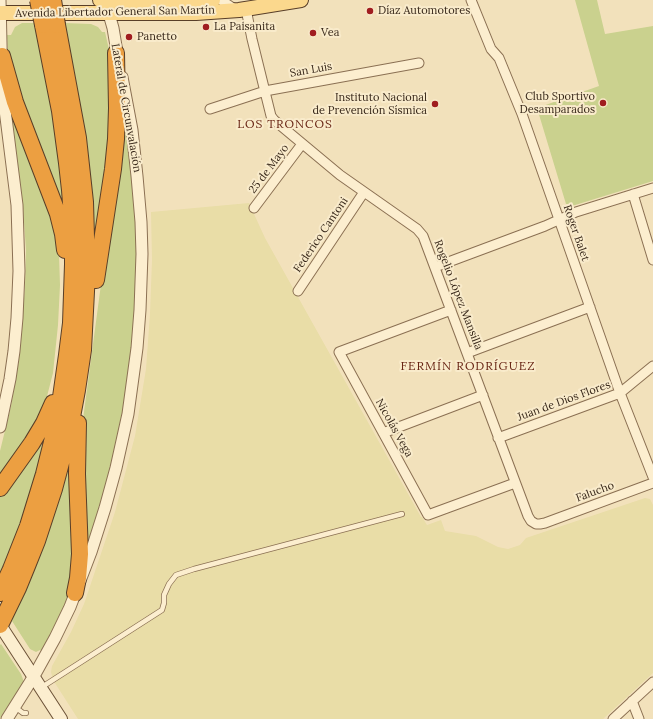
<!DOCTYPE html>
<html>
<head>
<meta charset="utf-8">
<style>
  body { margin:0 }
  canvas { display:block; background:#f2e1bb }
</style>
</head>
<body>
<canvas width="653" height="719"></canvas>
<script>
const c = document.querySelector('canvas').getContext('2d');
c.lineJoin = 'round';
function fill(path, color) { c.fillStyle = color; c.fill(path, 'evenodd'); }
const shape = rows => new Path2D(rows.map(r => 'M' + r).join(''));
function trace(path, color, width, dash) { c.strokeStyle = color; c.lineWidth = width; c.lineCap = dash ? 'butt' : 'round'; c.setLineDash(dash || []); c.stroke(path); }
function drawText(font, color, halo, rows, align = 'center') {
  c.font = font + ' Lora,serif'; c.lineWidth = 4; c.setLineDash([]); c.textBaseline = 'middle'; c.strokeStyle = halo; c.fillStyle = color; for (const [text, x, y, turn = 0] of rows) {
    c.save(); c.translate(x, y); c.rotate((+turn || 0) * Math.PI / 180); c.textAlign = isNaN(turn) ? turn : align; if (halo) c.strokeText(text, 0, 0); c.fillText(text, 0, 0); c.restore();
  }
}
fill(shape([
  [249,203,265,238,421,517,422,517,427,525,441,520,445,531,476,536,498,547,508,549,520,545,526,538,645,498,650,499,653,505,653,673,603,719,78,719,53,680,51,672,52,666,71,632,84,604,115,512,135,436,146,369,150,314,152,260,151,212]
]), '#e9dda7');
fill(shape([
  [575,0,597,0,605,34,653,26,653,181,572,206,566,204,537,108,599,86],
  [22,23,36,23,57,144,66,232,8,58,7,35,11,35,15,27],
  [64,23,91,24,98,27,102,32,105,32,111,58,114,128,95,246,91,182,87,143,75,75],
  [9,106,54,222,59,254,60,285,58,325,53,373,44,408,40,419,0,479,0,451,11,406,18,366,25,287,26,250,23,208,18,165],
  [124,112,129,147,134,205,136,233,136,264,135,293,132,347,123,408,114,452,100,506,84,557,83,419],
  [43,432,41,455,29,498,14,540,0,578,0,493],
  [73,452,76,569,64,608,43,652,40,650,36,652,30,649,12,621,15,609,22,599,27,588,47,537,60,498],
  [1,644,21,674,24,682,0,718,0,645]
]), '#cad18e');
const service = shape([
  [42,687,162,610,164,603,164,595,169,584,176,575,194,569,402,514],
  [15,707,23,713,26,713]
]);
const minor = shape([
  [221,0,236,10],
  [471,0,491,49,499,58,522,114,620,393,653,477],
  [246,9,252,39,271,116,274,120,340,175,417,229,423,236,528,516,531,521,536,524,540,524,545,523,653,483],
  [210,109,265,91,419,63],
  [633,194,653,260],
  [254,208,302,144],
  [435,267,545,226,576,212,653,188],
  [298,291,364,192],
  [451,310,339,352,428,515,515,483],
  [467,353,590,307],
  [383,433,483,395],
  [498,438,620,393,653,366],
  [632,701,639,719],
  [613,719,653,682]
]);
const tertiary = shape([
  [107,7,113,28,118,58],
  [0,427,10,379,14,351,17,318,19,271,17,205,2,86,0,0],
  [7,719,34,676,55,638,70,607,91,552,105,508,116,468,128,414,137,348,140,310,142,254,141,222,137,176,132,130,122,77]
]);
const secondary = shape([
  [0,625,61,719]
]);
const primary = shape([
  [100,0,191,1,213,0],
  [0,13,196,13,239,10,301,0]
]);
const motorway = shape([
  [2,56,15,102,58,214,63,234,65,250],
  [96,280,113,169,116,139,117,108,116,53],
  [0,488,32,443,44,423,53,403],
  [0,593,11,569,28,526,44,474,52,442,61,397,67,355,71,323,73,264,73,230,70,190,67,163,60,111,43,25],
  [75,593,78,578,80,554,77,474,78,423],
  [0,625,18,588,27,566,37,541,54,489,69,433,77,390,83,350,87,272,85,202,78,138,57,25]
]);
trace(service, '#8b7053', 6);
trace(minor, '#8b7053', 11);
trace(tertiary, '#8b7053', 13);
trace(secondary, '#6c5137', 14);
trace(primary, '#583e28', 16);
trace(motorway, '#583e28', 18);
trace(service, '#fceecf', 4.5);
trace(minor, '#fceecf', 9);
trace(tertiary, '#fceecf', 11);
trace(secondary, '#fceecf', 12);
trace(primary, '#fbd88d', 14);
trace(motorway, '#ec9f41', 16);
const motorwayBridge = shape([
  [38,0,43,25],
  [53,0,57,25]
]);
trace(motorwayBridge, '#583e28', 18, []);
trace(motorwayBridge, '#ec9f41', 16);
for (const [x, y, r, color] of [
  [370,11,4,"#a01d1f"],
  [206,27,4,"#a01d1f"],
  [313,33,4,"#a01d1f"],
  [129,37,4,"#a01d1f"],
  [603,103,4,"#a01d1f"],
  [435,104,4,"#a01d1f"]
]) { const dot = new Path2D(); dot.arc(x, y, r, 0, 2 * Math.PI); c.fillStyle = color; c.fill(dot); trace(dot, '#f9ebcb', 1.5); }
drawText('11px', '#38281a', '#f9ebcb', [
  ["Díaz Automotores",378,11],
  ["La Paisanita",214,27],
  ["Vea",321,33],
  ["Panetto",137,37],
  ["Club Sportivo",595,97,"right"],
  ["Desamparados",595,110,"right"],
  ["Instituto Nacional",427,98,"right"],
  ["de Prevención Sísmica",427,111,"right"]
], 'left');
drawText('11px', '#38281a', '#f9ebcb', [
  ["Avenida Libertador General San Martín",115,12,-1],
  ["San Luis",311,70,-10],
  ["Lateral de Circunvalación",126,108,80],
  ["25 de Mayo",269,169,-53],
  ["Roger Balet",576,233,71],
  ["Federico Cantoni",321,235,-56],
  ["Rogelio López Mansilla",458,295,69],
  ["Juan de Dios Flores",564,401,-20],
  ["Nicolás Vega",394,428,61],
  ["Falucho",595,492,-20]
]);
c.letterSpacing = '1px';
drawText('12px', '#692615', '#f9ebcb', [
  ["LOS TRONCOS",285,125],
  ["FERMÍN RODRÍGUEZ",468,367]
]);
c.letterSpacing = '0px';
</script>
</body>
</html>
